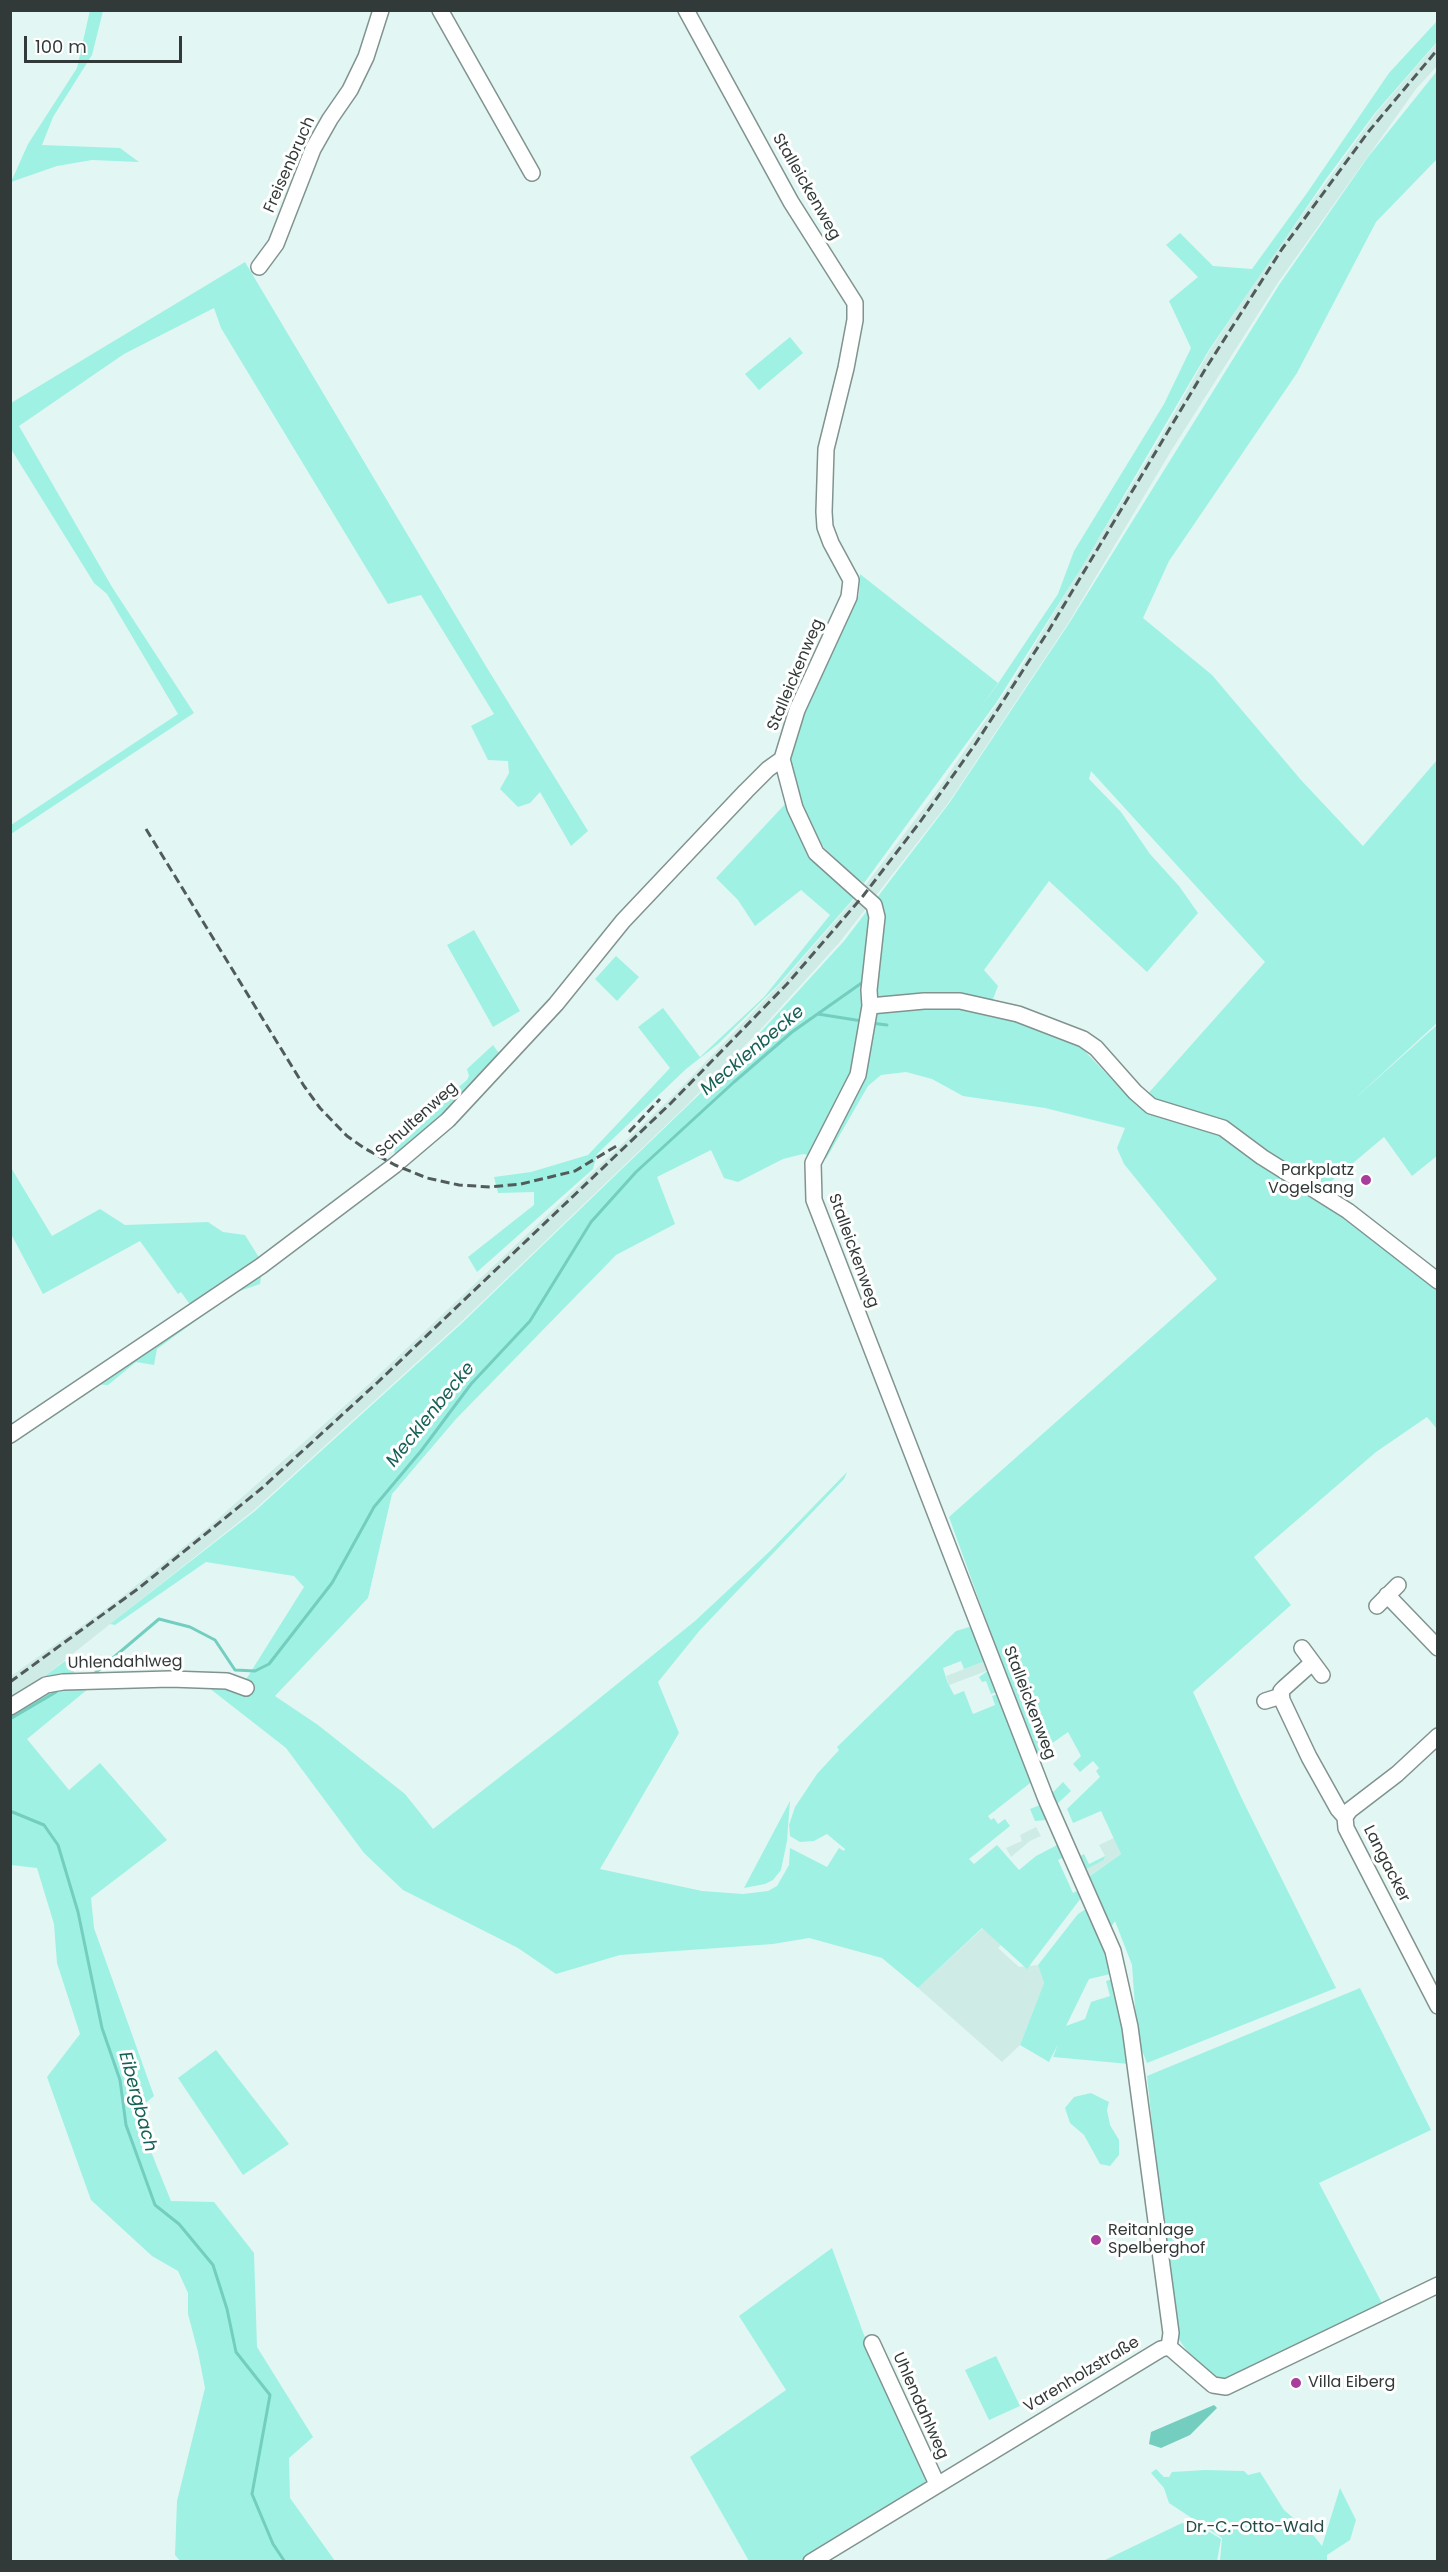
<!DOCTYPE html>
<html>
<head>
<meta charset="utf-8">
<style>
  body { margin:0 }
  #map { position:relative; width:1448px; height:2572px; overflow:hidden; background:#e2f7f3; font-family:Poppins,sans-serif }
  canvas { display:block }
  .frame { position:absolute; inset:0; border:12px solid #323a39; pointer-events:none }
  .scale { position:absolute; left:24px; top:36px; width:158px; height:27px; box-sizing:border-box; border:3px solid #323a39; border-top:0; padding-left:8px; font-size:18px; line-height:21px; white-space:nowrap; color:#323a39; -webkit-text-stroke:4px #fff; paint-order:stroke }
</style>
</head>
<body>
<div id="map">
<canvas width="1448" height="2572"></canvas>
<div class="frame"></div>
<div class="scale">100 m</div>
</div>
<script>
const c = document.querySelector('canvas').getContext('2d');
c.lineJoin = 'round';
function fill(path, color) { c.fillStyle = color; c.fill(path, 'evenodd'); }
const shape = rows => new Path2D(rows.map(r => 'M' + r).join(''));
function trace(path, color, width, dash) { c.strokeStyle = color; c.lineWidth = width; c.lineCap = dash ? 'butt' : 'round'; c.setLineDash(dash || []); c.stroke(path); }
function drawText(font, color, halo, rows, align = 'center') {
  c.font = font + ' Poppins,sans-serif'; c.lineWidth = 6; c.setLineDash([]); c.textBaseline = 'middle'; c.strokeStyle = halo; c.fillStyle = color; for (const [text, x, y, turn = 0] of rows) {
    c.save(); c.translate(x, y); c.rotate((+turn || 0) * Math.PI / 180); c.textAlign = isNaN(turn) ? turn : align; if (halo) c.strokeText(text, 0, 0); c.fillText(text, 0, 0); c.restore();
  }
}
fill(shape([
  [1437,43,1437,66,1416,89,1277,284,1171,451,1067,625,949,802,839,943,761,1029,685,1107,460,1323,254,1510,32,1686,11,1700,11,1676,118,1600,211,1525,368,1385,674,1095,783,981,858,895,934,795,1012,682,1157,443,1210,350,1279,247,1377,112],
  [988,1660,992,1669,949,1685,946,1676],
  [1036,1827,1041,1836,1030,1841,1011,1857,1006,1848,1022,1841,1020,1835],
  [1114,1838,1121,1854,1088,1877,1085,1870,1104,1860,1105,1856,1099,1845],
  [983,1928,1001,1945,998,1948,1019,1967,1038,1965,1044,1983,1020,2045,1002,2062,918,1988]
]), '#ceebe6');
fill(shape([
  [90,10,103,11,92,55,53,117,42,145,120,148,139,162,92,160,57,166,11,182,28,144,77,68],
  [1437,21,1437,42,1375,113,1326,179,1209,350,1082,567,996,703,864,883,855,877,811,835,788,761,809,694,859,595,860,574,998,683,977,712,997,685,1058,594,1074,551,1164,404,1191,348,1169,301,1198,277,1166,245,1180,233,1213,266,1252,269,1307,193,1389,73],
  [1437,71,1437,159,1376,222,1297,373,1169,561,1143,618,1212,675,1301,780,1363,846,1437,760,1437,1023,1350,1103,1437,1025,1437,1156,1412,1176,1384,1137,1321,1190,1437,1289,1437,1429,1427,1417,1376,1452,1254,1557,1291,1605,1193,1692,1242,1799,1336,1988,1147,2063,1141,2048,1136,2021,1132,1965,1115,1921,1109,1930,1087,1882,1090,1876,1121,1854,1101,1811,1073,1823,1067,1809,1100,1777,1096,1771,1099,1768,1093,1761,1080,1772,1073,1764,1081,1756,1068,1732,1037,1754,1015,1700,949,1517,1217,1279,1124,1164,1117,1148,1125,1128,1045,1108,963,1096,932,1079,906,1072,881,1075,868,1086,826,1159,803,1154,783,1159,738,1182,724,1178,711,1150,657,1177,675,1224,616,1255,456,1419,392,1494,368,1598,275,1696,318,1725,405,1794,433,1829,564,1727,695,1621,770,1551,847,1472,844,1479,700,1630,658,1682,679,1733,600,1869,702,1891,743,1894,768,1891,777,1886,789,1865,790,1848,827,1867,839,1848,844,1851,845,1849,827,1834,814,1841,800,1842,790,1836,789,1825,795,1807,817,1774,839,1750,837,1747,956,1631,969,1627,974,1629,988,1660,964,1669,961,1661,943,1668,947,1681,954,1695,964,1691,973,1714,995,1705,992,1696,1001,1693,1034,1780,988,1816,991,1820,994,1818,998,1824,1005,1819,1010,1826,969,1859,974,1864,997,1845,1019,1870,1036,1856,1059,1844,1066,1856,1058,1860,1073,1893,1081,1889,1081,1898,1027,1969,982,1928,918,1988,882,1958,809,1938,773,1944,620,1955,556,1974,518,1948,403,1890,364,1853,286,1748,204,1684,240,1689,304,1587,294,1576,206,1562,115,1625,110,1624,255,1511,461,1324,736,1059,844,941,950,802,1068,625,1279,285,1368,157],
  [1091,771,1265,962,1137,1106,1080,1046,1045,1029,964,1006,872,1008,924,1000,993,999,998,986,984,970,1049,881,1147,972,1198,913,1179,886,1150,854,1121,812,1089,779],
  [245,262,487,668,588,831,571,846,540,792,530,803,518,807,500,789,509,773,508,761,488,760,471,726,494,714,421,595,388,604,221,328,214,308,124,354,19,426,112,587,194,713,11,834,11,825,178,714,107,594,94,583,11,449,11,403],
  [790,337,803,353,759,390,745,374],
  [787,802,855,897,778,985,718,1044,686,1069,597,1154,593,1169,477,1272,468,1257,534,1205,534,1192,498,1193,494,1177,531,1172,588,1155,670,1068,638,1027,663,1008,700,1057,764,997,830,915,801,890,755,926,738,900,716,878],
  [474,930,520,1011,493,1027,447,945],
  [616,956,639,977,617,1001,595,979],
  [493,1045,501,1056,395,1164,394,1141,467,1080,469,1076,467,1069],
  [10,1166,52,1236,100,1209,125,1225,208,1222,223,1232,245,1235,263,1264,260,1284,234,1293,157,1349,154,1365,136,1362,108,1385,88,1384,194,1310,181,1292,178,1294,140,1241,43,1294,11,1234],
  [65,1661,88,1689,27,1739,69,1790,100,1763,167,1840,91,1898,94,1928,154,2096,135,2112,171,2201,214,2202,254,2253,257,2347,313,2437,289,2458,290,2498,335,2561,181,2562,175,2555,177,2501,205,2388,198,2352,188,2314,188,2293,178,2271,152,2256,91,2200,47,2077,80,2034,57,1963,54,1924,37,1868,11,1865,11,1701],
  [989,1670,999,1691,991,1694,986,1681,982,1682,979,1677],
  [1063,1782,1071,1791,1056,1805,1051,1794],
  [790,1801,787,1841,781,1870,773,1880,765,1884,744,1888],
  [1040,1805,1046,1820,1035,1821,1030,1809],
  [1084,1854,1089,1864,1105,1856,1104,1860,1085,1870,1079,1857],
  [1086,1909,1092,1912,1115,1973,1089,1979,1066,2026,1085,2019,1091,2002,1110,1996,1106,1981,1116,1978,1129,2064,1053,2057,1058,2044,1049,2062,1020,2045,1044,1983,1038,1965,1078,1914],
  [1360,1988,1431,2130,1319,2183,1383,2305,1232,2381,1216,2379,1194,2360,1174,2333,1147,2076],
  [216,2050,289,2144,243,2175,178,2078],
  [1091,2093,1109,2102,1107,2110,1110,2125,1119,2140,1119,2155,1110,2166,1100,2164,1084,2135,1070,2123,1065,2108,1074,2097],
  [832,2248,864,2335,926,2477,925,2484,799,2561,749,2561,690,2457,786,2390,739,2316],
  [996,2356,1020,2406,989,2420,965,2370],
  [1156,2469,1164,2477,1169,2477,1172,2472,1205,2470,1244,2471,1248,2475,1260,2472,1284,2510,1314,2536,1322,2546,1340,2488,1356,2520,1350,2540,1327,2555,1327,2561,1220,2561,1222,2538,1169,2503,1164,2488,1151,2473],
  [1182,2523,1203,2528,1221,2539,1217,2561,1103,2561]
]), '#9ff1e3');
fill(shape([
  [1214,2405,1217,2408,1190,2435,1161,2448,1149,2444,1151,2432]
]), '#73cec0');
trace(shape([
  [818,1014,862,1021],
  [871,1023,887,1025],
  [91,1674,94,1674,159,1619,190,1627,215,1640,235,1670,255,1671,269,1664,332,1583,374,1507,421,1451,471,1384,530,1321,591,1222,636,1172,734,1082,792,1032,863,982],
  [10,1719,56,1692,58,1687],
  [10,1811,44,1825,58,1845,78,1912,102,2028,120,2080,126,2125,155,2205,179,2224,213,2265,227,2309,236,2352,270,2395,252,2494,273,2544,285,2562]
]), '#73cec0', 3);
const minor = shape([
  [440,10,532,173],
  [686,10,791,202,855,303,855,320,846,368,826,449,824,512,825,527,831,543,851,580,849,597,797,710,782,759,795,808,816,853,874,905,877,917,869,990,870,1006,858,1075,813,1163,814,1200,1046,1799,1113,1951,1130,2027,1171,2333,1169,2347],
  [259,267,276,244,313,149,330,119,350,90,366,57,381,10],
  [870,1006,924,1001,960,1001,1018,1014,1083,1039,1096,1048,1135,1092,1151,1106,1223,1128,1262,1157,1348,1211,1438,1281],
  [10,1435,261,1266,395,1165,448,1120,556,1004,623,921,746,791,768,769,782,759],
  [1387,1595,1438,1648],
  [1377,1606,1398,1585],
  [1302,1648,1322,1675],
  [1312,1663,1284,1688,1281,1691,1282,1700,1309,1757,1338,1809,1345,1817],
  [1265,1701,1281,1696],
  [10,1707,46,1685,63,1682,170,1679,227,1681,246,1688],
  [1438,1736,1397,1774,1350,1810,1345,1817,1346,1828,1438,2006],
  [872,2343,937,2484],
  [1169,2347,1213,2385,1226,2387,1438,2285],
  [811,2562,1161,2349,1169,2347]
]);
trace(minor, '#80938f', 18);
trace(minor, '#fff', 15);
trace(shape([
  [146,829,304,1086,320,1108,347,1136,364,1148,395,1165,427,1178,459,1185,490,1187,521,1184,575,1171,618,1145],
  [629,1132,660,1099],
  [10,1682,139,1588,262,1488,378,1382,671,1103,787,984,863,896,920,822,976,743,1049,630,1206,368,1282,249,1369,131,1438,49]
]), '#515b5a', 3, [9, 4.5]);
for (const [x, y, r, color] of [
  [1366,1180,6,"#a93d9c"],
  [1096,2240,6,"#a93d9c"],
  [1296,2383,6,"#a93d9c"]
]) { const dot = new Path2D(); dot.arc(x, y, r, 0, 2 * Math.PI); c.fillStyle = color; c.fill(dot); trace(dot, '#fff', 2); }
drawText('16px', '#323a39', '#fff', [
  ["Freisenbruch",290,165,-66],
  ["Stalleickenweg",806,187,60],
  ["Stalleickenweg",796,675,-67],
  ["Schultenweg",417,1120,-42],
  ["Stalleickenweg",853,1251,70],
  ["Uhlendahlweg",125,1663,-1],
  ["Stalleickenweg",1029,1703,69],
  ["Langacker",1386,1864,63],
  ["Varenholzstraße",1082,2375,-31],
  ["Uhlendahlweg",920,2406,66]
]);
drawText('16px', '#323a39', '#fff', [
  ["Parkplatz",1354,1171,"right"],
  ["Vogelsang",1354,1189,"right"],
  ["Reitanlage",1108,2231],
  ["Spelberghof",1108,2249],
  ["Villa Eiberg",1308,2383]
], 'left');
drawText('16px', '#234c46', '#fff', [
  ["Dr.-C.-Otto-Wald",1255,2528]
]);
drawText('italic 18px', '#156157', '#fff', [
  ["Mecklenbecke",753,1051,-40],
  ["Mecklenbecke",431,1415,-51],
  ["Eibergbach",137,2102,75]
]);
</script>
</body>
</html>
